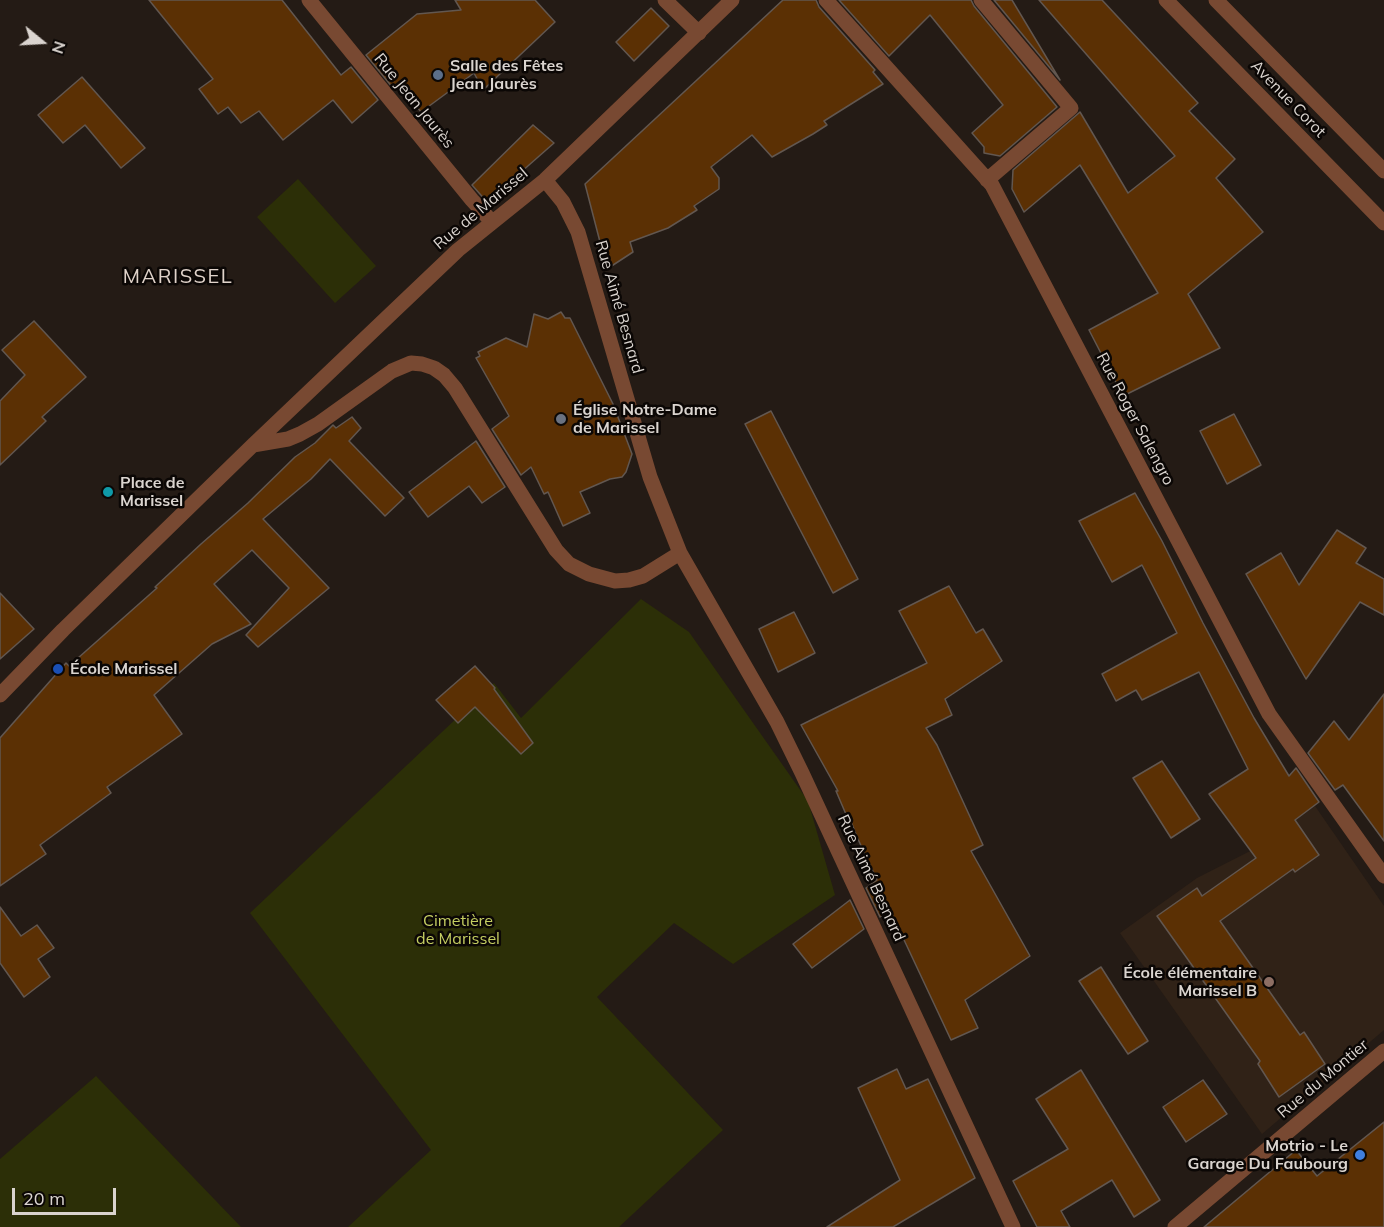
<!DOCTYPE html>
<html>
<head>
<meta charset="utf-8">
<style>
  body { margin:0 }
  #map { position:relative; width:1384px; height:1227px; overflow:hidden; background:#241b15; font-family:Mulish,sans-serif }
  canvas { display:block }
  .north { position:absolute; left:12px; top:12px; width:60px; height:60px; -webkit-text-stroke:4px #0b0705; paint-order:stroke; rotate:108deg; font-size:16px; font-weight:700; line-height:24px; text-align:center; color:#dad4cf }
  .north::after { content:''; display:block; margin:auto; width:21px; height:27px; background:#dad4cf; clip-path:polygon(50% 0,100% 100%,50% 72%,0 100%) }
  .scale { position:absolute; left:12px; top:1188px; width:104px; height:27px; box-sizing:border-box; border:3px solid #dad4cf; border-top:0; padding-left:8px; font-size:18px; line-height:21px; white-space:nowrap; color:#dad4cf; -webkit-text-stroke:4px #0b0705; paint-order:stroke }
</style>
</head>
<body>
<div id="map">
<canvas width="1384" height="1227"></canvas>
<div class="north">N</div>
<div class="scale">20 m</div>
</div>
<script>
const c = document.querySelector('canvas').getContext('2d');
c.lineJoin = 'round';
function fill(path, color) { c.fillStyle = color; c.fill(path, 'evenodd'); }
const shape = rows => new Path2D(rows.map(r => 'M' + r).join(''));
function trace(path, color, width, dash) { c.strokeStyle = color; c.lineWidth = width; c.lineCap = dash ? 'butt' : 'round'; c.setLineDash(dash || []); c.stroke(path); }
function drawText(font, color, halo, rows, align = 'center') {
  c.font = font + ' Mulish,sans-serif'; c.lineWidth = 5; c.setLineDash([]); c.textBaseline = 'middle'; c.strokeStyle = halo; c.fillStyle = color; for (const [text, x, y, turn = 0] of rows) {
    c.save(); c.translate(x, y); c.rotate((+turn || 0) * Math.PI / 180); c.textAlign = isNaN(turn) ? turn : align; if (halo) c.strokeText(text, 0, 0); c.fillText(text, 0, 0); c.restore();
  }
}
fill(shape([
  [1315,806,1384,906,1384,1030,1262,1134,1120,933,1197,878,1264,844]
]), '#302217');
fill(shape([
  [298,179,376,266,335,303,257,217],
  [641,599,689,632,808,801,835,895,733,964,674,923,597,997,723,1130,619,1227,348,1227,431,1150,250,913,494,683,521,718],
  [96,1076,241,1227,0,1227,0,1159]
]), '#2c2f07');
const building = shape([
  [149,0,282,0,341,75,351,67,378,100,352,123,333,100,283,140,259,111,241,123,228,107,218,114,199,89,213,79,149,0],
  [455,0,535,0,555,22,483,90,474,73,421,112,398,83,393,88,366,55,417,14,461,10,455,0],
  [783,0,816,0,819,7,875,70,873,72,883,84,824,121,827,125,813,134,772,157,752,135,711,167,719,178,719,189,694,206,697,210,668,228,630,242,633,252,607,269,585,184,783,0],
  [839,0,971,0,974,6,1057,107,1000,156,984,153,984,147,972,133,1003,105,930,15,889,56,839,0],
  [994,0,1012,0,1060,80,994,0],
  [1039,0,1102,0,1198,103,1189,111,1235,159,1216,178,1263,232,1188,294,1220,348,1123,396,1089,330,1158,293,1080,165,1024,212,1012,189,1013,170,1080,112,1128,193,1175,156,1039,0],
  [651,8,669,26,634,61,616,42,651,8],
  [82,77,145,148,121,168,85,125,63,143,38,115,82,77],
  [533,125,554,143,487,202,472,185,533,125],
  [561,312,565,318,570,318,613,404,632,454,626,472,622,477,610,479,580,492,590,513,563,526,548,492,544,494,531,467,521,475,492,429,509,416,476,358,480,356,478,352,506,338,527,347,534,314,548,319,561,312],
  [34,321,86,377,42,417,46,421,0,465,0,401,25,375,2,350,34,321],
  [771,411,858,579,833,593,745,424,771,411],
  [1234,414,1261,465,1227,484,1200,431,1234,414],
  [352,417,361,428,349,441,404,498,385,516,330,459,311,479,263,519,329,588,258,647,246,635,289,588,252,550,214,584,251,624,212,644,154,695,182,734,107,787,111,793,40,845,46,854,0,886,0,738,66,663,69,666,157,588,155,587,201,544,248,503,295,457,315,443,333,425,336,428,352,417],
  [476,441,505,487,482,503,469,486,428,517,409,492,476,441],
  [1135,493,1162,541,1203,623,1254,718,1289,776,1296,768,1319,802,1295,820,1319,855,1295,872,1293,869,1220,921,1300,1035,1304,1032,1325,1064,1279,1097,1258,1064,1260,1061,1157,916,1197,888,1202,896,1256,858,1209,794,1248,769,1199,672,1142,700,1136,690,1116,701,1102,674,1177,633,1142,565,1112,582,1079,521,1135,493],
  [1337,530,1366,548,1356,563,1384,579,1384,615,1360,602,1306,679,1246,574,1281,553,1299,585,1337,530],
  [949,586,976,633,983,629,1002,661,945,699,952,715,926,728,937,745,983,845,971,851,1030,956,965,1000,978,1028,951,1040,890,910,880,917,866,888,877,880,857,837,850,819,848,819,836,791,838,791,801,725,927,663,899,611,949,586],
  [0,593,34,629,0,659,0,593],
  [794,612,815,653,778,672,759,629,794,612],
  [475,666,495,688,494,689,533,743,521,754,475,707,458,723,436,700,475,666],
  [1384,694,1384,841,1343,785,1335,790,1308,753,1334,721,1349,740,1384,694],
  [1162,761,1200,819,1171,838,1133,778,1162,761],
  [850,900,864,929,812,968,793,944,850,900],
  [0,907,21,936,37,925,54,948,38,959,50,977,24,997,0,963,0,907],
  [1101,967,1148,1041,1128,1054,1079,981,1101,967],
  [897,1069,906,1089,928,1079,975,1178,893,1227,827,1227,900,1180,858,1088,897,1069],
  [1081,1070,1160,1200,1134,1217,1112,1180,1061,1211,1070,1227,1037,1227,1013,1181,1068,1149,1036,1099,1081,1070],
  [1203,1080,1227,1114,1186,1142,1163,1107,1203,1080],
  [1384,1122,1384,1227,1204,1227,1296,1150,1317,1176,1384,1122]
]);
fill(building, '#5b3004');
trace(building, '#625750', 1.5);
trace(shape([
  [309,0,472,200,492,222],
  [665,0,699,33],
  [826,0,992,185,1269,714,1384,876],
  [981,0,1071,108,987,180],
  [545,180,563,202,578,232,650,477,680,553,777,722,802,773,1013,1227],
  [253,445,288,439,300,434,318,424,392,371,411,363,422,364,434,368,444,375,455,388,556,550,569,564,589,574,615,581,629,580,643,576,680,553],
  [0,695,63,630,253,445,458,250,545,180,732,0],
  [1175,1227,1384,1051]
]), '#784932', 15);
trace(shape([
  [1166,0,1384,223],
  [1216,0,1384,171]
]), '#784932', 15);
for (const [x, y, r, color] of [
  [438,75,6,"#5c6f8a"],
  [561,419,6,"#6b7280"],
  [108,492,6,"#0f9aa8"],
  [58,669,6,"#1a4fb4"],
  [1269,982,6,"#8d6e63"],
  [1360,1155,6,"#3f7fe0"]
]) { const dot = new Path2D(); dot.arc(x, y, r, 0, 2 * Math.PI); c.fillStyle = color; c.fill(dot); trace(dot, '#0b0705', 2); }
drawText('bold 16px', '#dad4cf', '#0b0705', [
  ["Salle des Fêtes",450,66],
  ["Jean Jaurès",450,84],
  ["Église Notre-Dame",573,410],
  ["de Marissel",573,428],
  ["Place de",120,483],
  ["Marissel",120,501],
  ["École Marissel",70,669],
  ["École élémentaire",1257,973,"right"],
  ["Marissel B",1257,991,"right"],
  ["Motrio - Le",1348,1146,"right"],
  ["Garage Du Faubourg",1348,1164,"right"]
], 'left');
drawText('16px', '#dad4cf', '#0b0705', [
  ["Avenue Corot",1288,99,46],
  ["Rue Jean Jaurès",414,101,51],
  ["Rue de Marissel",481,209,-40],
  ["Rue Aimé Besnard",619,307,74],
  ["Rue Roger Salengro",1135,419,62],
  ["Rue Aimé Besnard",871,878,65],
  ["Rue du Montier",1323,1079,-40]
]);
drawText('16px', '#c5ce62', '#0b0705', [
  ["Cimetière",458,921],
  ["de Marissel",458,939]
]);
c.letterSpacing = '1.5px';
drawText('20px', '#e0d3ca', '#0b0705', [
  ["MARISSEL",178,277]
]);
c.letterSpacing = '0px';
</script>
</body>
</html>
